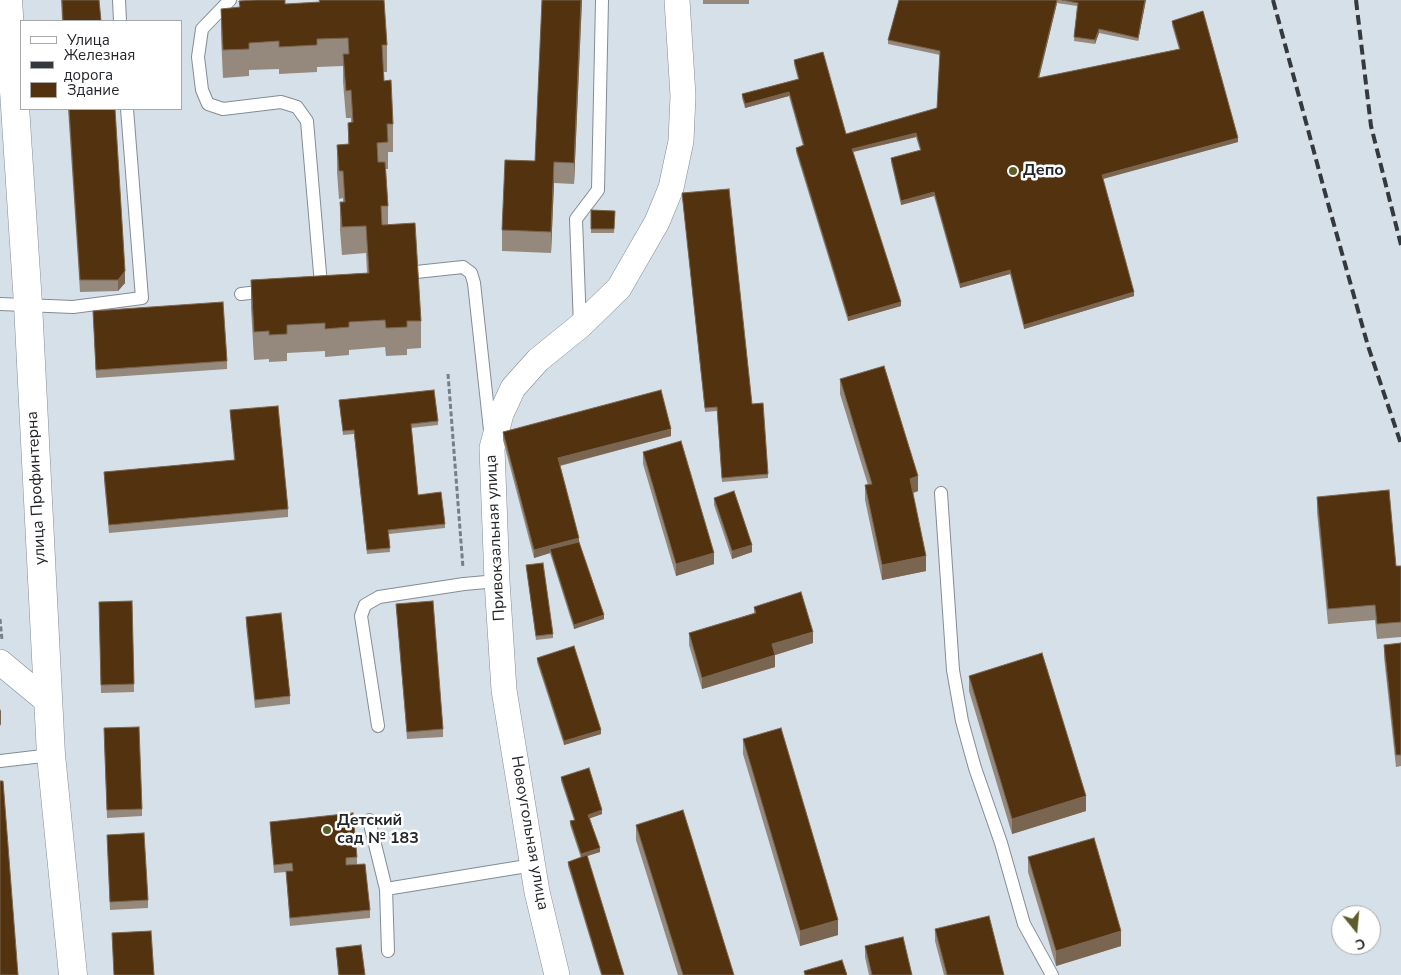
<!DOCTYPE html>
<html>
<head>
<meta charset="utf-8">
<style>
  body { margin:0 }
  #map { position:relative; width:1401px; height:975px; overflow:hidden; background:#d6e0e9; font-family:"Nunito Sans",sans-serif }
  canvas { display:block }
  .legend { position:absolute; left:20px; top:20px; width:162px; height:90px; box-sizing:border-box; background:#fff; border:1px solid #a7a8a9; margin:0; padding:6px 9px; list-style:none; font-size:15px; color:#222529 }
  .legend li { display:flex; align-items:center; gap:10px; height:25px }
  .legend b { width:25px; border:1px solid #a7a8a9 }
  .north { position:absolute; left:1331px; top:905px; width:50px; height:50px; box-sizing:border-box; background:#fff; border:1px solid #a7a8a9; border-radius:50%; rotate:163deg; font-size:14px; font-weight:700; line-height:20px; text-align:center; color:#222529 }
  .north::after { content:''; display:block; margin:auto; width:18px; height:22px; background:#5d5d2a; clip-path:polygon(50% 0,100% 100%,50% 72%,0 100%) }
</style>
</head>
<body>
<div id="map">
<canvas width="1401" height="975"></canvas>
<ul class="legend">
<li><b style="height:6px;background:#fff"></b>Улица</li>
<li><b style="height:6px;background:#35393e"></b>Железная дорога</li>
<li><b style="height:14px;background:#53320f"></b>Здание</li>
</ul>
<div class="north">С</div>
</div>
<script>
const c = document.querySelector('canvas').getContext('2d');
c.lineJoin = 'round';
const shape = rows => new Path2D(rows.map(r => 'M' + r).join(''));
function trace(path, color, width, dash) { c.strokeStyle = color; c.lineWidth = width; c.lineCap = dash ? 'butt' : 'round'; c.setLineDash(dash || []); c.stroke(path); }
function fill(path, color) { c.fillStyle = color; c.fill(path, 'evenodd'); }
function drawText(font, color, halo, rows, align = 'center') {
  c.font = font + ' "Nunito Sans",sans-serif'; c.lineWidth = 5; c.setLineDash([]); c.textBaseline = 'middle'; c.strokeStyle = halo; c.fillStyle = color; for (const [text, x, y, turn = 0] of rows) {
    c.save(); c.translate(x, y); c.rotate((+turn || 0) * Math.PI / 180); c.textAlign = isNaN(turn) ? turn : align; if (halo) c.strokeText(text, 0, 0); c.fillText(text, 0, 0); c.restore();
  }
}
const lane = shape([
  [119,0,120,21],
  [230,0,202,29,198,57,202,90,208,104,223,109,281,102,297,107,307,121,321,285,329,284],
  [416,272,463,267,471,273,474,283,490,430],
  [241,294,267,291],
  [0,304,73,307,142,298,127,109],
  [580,326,576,219,598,190,602,0],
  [941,493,953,670,962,721,975,768,1001,843,1024,924,1052,975],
  [378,726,361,616,365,605,379,597,464,584,497,581],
  [0,761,51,755],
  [369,820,386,889,388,951],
  [386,889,533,865]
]);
const street = shape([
  [0,662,47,701],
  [557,975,537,892,504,690,497,581,492,448,501,414,513,388,538,360,580,326,619,288,657,222,671,188,681,141,683,96,677,0]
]);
const secondary = shape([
  [8,0,28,304,51,755,73,975]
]);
trace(lane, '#838c95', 14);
trace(street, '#838c95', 26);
trace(secondary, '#838c95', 29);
trace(shape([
  [448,374,463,568],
  [0,619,2,640]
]), '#777e84', 3, [5, 2.5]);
trace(lane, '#fff', 12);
trace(street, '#fff', 25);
trace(secondary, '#fff', 28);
trace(shape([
  [1273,0,1324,189,1368,346,1401,444],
  [1356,0,1371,126,1401,245]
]), '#35393e', 4, [10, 5]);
fill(shape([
  [61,0,99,0,101,21,62,21],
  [542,0,582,0,574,184,554,183,551,253,502,251,502,230,535,161],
  [703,0,749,0,749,4,703,4],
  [899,0,1146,0,1138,41,1099,33,1095,44,1074,41,1077,6,1057,3,1039,78,1179,49,1172,25,1172,21,1238,142,1103,179,1134,296,1024,329,1010,274,960,288,934,196,901,205,891,162,891,158,920,150,916,137,853,152,901,306,848,321,796,152,796,148,803,146,789,96,745,108,742,98,742,94,798,79,794,64,794,60,846,134,937,108,940,55,888,44,888,40],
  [285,4,387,45,387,72,384,72,384,81,393,124,393,152,388,152,388,169,386,169,388,206,388,225,421,321,421,348,407,349,407,355,386,356,385,347,349,350,349,355,325,357,325,351,287,353,287,361,269,362,269,359,254,360,251,308,251,280,367,273,366,253,342,255,340,230,340,202,343,202,343,198,339,199,337,172,337,145,348,144,348,123,351,123,351,118,346,118,343,82,343,66,317,67,317,72,279,74,279,69,249,70,249,76,223,78,221,36,221,9],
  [68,109,115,109,125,283,118,291,80,292],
  [682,193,752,404,768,474,768,478,722,482,717,411,705,412],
  [591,210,615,211,614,233,591,233],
  [93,311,227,361,227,369,96,378],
  [840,379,918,491,913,493,926,571,882,580,865,500,865,485,868,485,840,394],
  [339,400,438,421,438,425,411,428,418,495,445,524,445,528,389,534,390,552,367,554,354,434,343,435],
  [230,410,288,509,288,517,109,533,104,480,104,472,234,460],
  [503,432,671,436,560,466,579,542,604,619,574,629,550,553,534,558,503,440],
  [643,452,714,564,676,576,643,464],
  [1317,497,1396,566,1401,566,1401,637,1377,639,1375,620,1328,624,1317,512],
  [714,498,752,552,732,559,714,505],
  [526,565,553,634,553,638,536,640],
  [132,601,134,692,101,693,99,602],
  [396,604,443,729,443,737,407,739],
  [754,607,813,643,775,655,775,667,702,689,689,645,689,633,754,613],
  [246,617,290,696,290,704,255,708,246,625],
  [1401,643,1401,766,1396,767,1384,657,1384,645],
  [537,658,601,734,564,745,537,662],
  [969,676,1086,811,1012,834,969,691],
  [104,736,142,809,142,816,107,818],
  [743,739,838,935,800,946,743,754],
  [561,777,602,814,590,818,600,852,587,856,624,975,601,975,568,866,568,862,581,858,570,825,570,821,574,820,561,781],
  [270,822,357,857,357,865,370,910,370,918,290,926,286,872,274,873,270,829],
  [636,825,734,975,678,975,636,840],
  [107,835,148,900,148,908,110,910],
  [1028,857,1121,946,1056,966,1028,872],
  [935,929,1004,975,944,975,935,941],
  [865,946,912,975,869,975,865,957],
  [336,948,365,975,338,975]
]), '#94897c');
fill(shape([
  [581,0,582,0,574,184,574,163],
  [1057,0,1057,3,1038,82,1038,78],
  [1145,0,1146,0,1138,41,1138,38],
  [1099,29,1099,33,1095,44,1095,40],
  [789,92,789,96,745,108,745,104],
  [916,133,916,137,852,152,852,149],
  [1238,138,1238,142,1102,179,1102,175],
  [554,162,554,183,551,253,551,232],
  [934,192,934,196,901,205,901,201],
  [1010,270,1010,274,960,288,960,284],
  [125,271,125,283,118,291,118,280],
  [1134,292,1134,296,1024,329,1024,325],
  [901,302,901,306,848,321,848,317],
  [671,429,671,436,558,466,558,458],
  [918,476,918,491,910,494,910,479],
  [579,538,579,546,550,549,550,553,534,558,534,550],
  [752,545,752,552,732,559,732,551],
  [714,553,714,564,676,576,676,564],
  [926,556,926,571,882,580,882,565],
  [604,615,604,619,574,629,574,625],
  [813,632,813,643,772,656,772,644],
  [775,655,775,667,702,689,702,678],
  [1,709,1,724,0,726,0,711],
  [601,730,601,734,564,745,564,741],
  [1086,796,1086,811,1012,834,1012,819],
  [602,810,602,814,588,819,588,815],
  [600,848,600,852,581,858,581,854],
  [838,920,838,935,800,946,800,931],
  [1121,931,1121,946,1056,966,1056,951]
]), '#7a6650');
const building = shape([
  [62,0,99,0,101,21,63,21,62,0],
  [255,0,285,0,285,4,320,2,319,0,384,0,387,45,382,45,384,81,391,80,393,124,387,124,388,142,377,143,378,162,385,162,388,206,381,206,382,225,415,223,421,321,407,321,407,327,386,328,385,320,349,322,349,327,325,329,325,323,287,325,287,334,269,335,269,331,254,332,251,280,369,273,366,226,342,227,340,202,345,202,343,171,339,171,337,145,349,144,348,123,353,122,351,90,346,91,343,54,349,54,348,38,317,39,317,45,279,47,279,41,249,43,249,49,223,50,221,9,240,7,239,1,255,0],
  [542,0,581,0,574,163,554,162,551,232,502,230,505,160,535,161,542,0],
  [899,0,1057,0,1038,78,1180,49,1172,21,1203,11,1238,138,1102,175,1134,292,1024,325,1010,270,960,284,934,192,901,201,891,158,921,150,916,133,852,149,901,302,848,317,796,148,804,145,789,92,745,104,742,94,799,79,794,60,823,52,846,134,937,108,940,51,888,40,899,0],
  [1062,0,1145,0,1138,38,1099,29,1095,40,1074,37,1078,3,1062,0],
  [69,109,115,109,125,271,118,280,80,280,69,109],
  [729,189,752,404,763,403,768,474,722,478,717,407,705,408,682,193,729,189],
  [591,210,615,211,614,229,591,229,591,210],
  [223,302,227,361,96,370,93,311,223,302],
  [884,366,918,476,910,479,926,556,882,565,865,485,872,484,840,379,884,366],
  [434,390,438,421,411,424,418,495,441,492,445,524,388,530,390,548,367,550,354,430,343,431,339,400,434,390],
  [661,390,671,429,558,458,579,538,534,550,503,432,661,390],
  [278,406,288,509,109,525,104,472,235,460,230,410,278,406],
  [681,441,714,553,676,564,643,452,681,441],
  [1389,490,1396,566,1401,566,1401,622,1377,624,1375,605,1328,609,1317,497,1389,490],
  [734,491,752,545,732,551,714,498,734,491],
  [579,542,604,615,574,625,550,549,579,542],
  [543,563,553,634,536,636,526,565,543,563],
  [801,592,813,632,772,644,775,655,702,678,689,633,756,613,754,607,801,592],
  [132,601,134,684,101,685,99,602,132,601],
  [433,601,443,729,407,732,396,604,433,601],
  [281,613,290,696,255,700,246,617,281,613],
  [1401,643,1401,755,1396,755,1384,645,1401,643],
  [574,646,601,730,564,741,537,658,574,646],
  [1042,653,1086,796,1012,819,969,676,1042,653],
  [139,727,142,809,107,810,104,728,139,727],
  [781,728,838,920,800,931,743,739,781,728],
  [589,768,602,810,588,815,600,848,581,854,570,821,575,820,561,777,589,768],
  [0,781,3,781,18,975,0,975,0,781],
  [683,810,734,975,683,975,636,825,683,810],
  [353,813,357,857,346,858,346,865,365,864,370,910,290,918,286,871,293,871,292,863,274,865,270,822,353,813],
  [144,833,148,900,110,902,107,835,144,833],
  [1094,838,1121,931,1056,951,1028,857,1094,838],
  [587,855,624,975,602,975,568,862,587,855],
  [989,916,1004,975,947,975,935,929,989,916],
  [151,931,154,975,114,975,112,933,151,931],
  [903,937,912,975,872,975,865,946,903,937],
  [361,945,365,975,339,975,336,948,361,945],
  [842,960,847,975,805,975,804,971,842,960]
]);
fill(building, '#53320f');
trace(building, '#7a6650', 1);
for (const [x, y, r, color] of [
  [1013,171,5,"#5d5d2a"],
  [327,830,5,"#5d5d2a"]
]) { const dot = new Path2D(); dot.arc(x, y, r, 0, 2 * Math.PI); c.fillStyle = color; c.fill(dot); trace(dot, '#fff', 2); }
drawText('bold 16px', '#222529', '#fff', [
  ["Депо",1023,171],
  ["Детский",337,821],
  ["сад № 183",337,839]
], 'left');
drawText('16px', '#222529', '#fff', [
  ["улица Профинтерна",37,488,-93],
  ["Привокзальная улица",496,538,-93],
  ["Новоугольная улица",529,833,80]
]);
</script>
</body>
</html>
